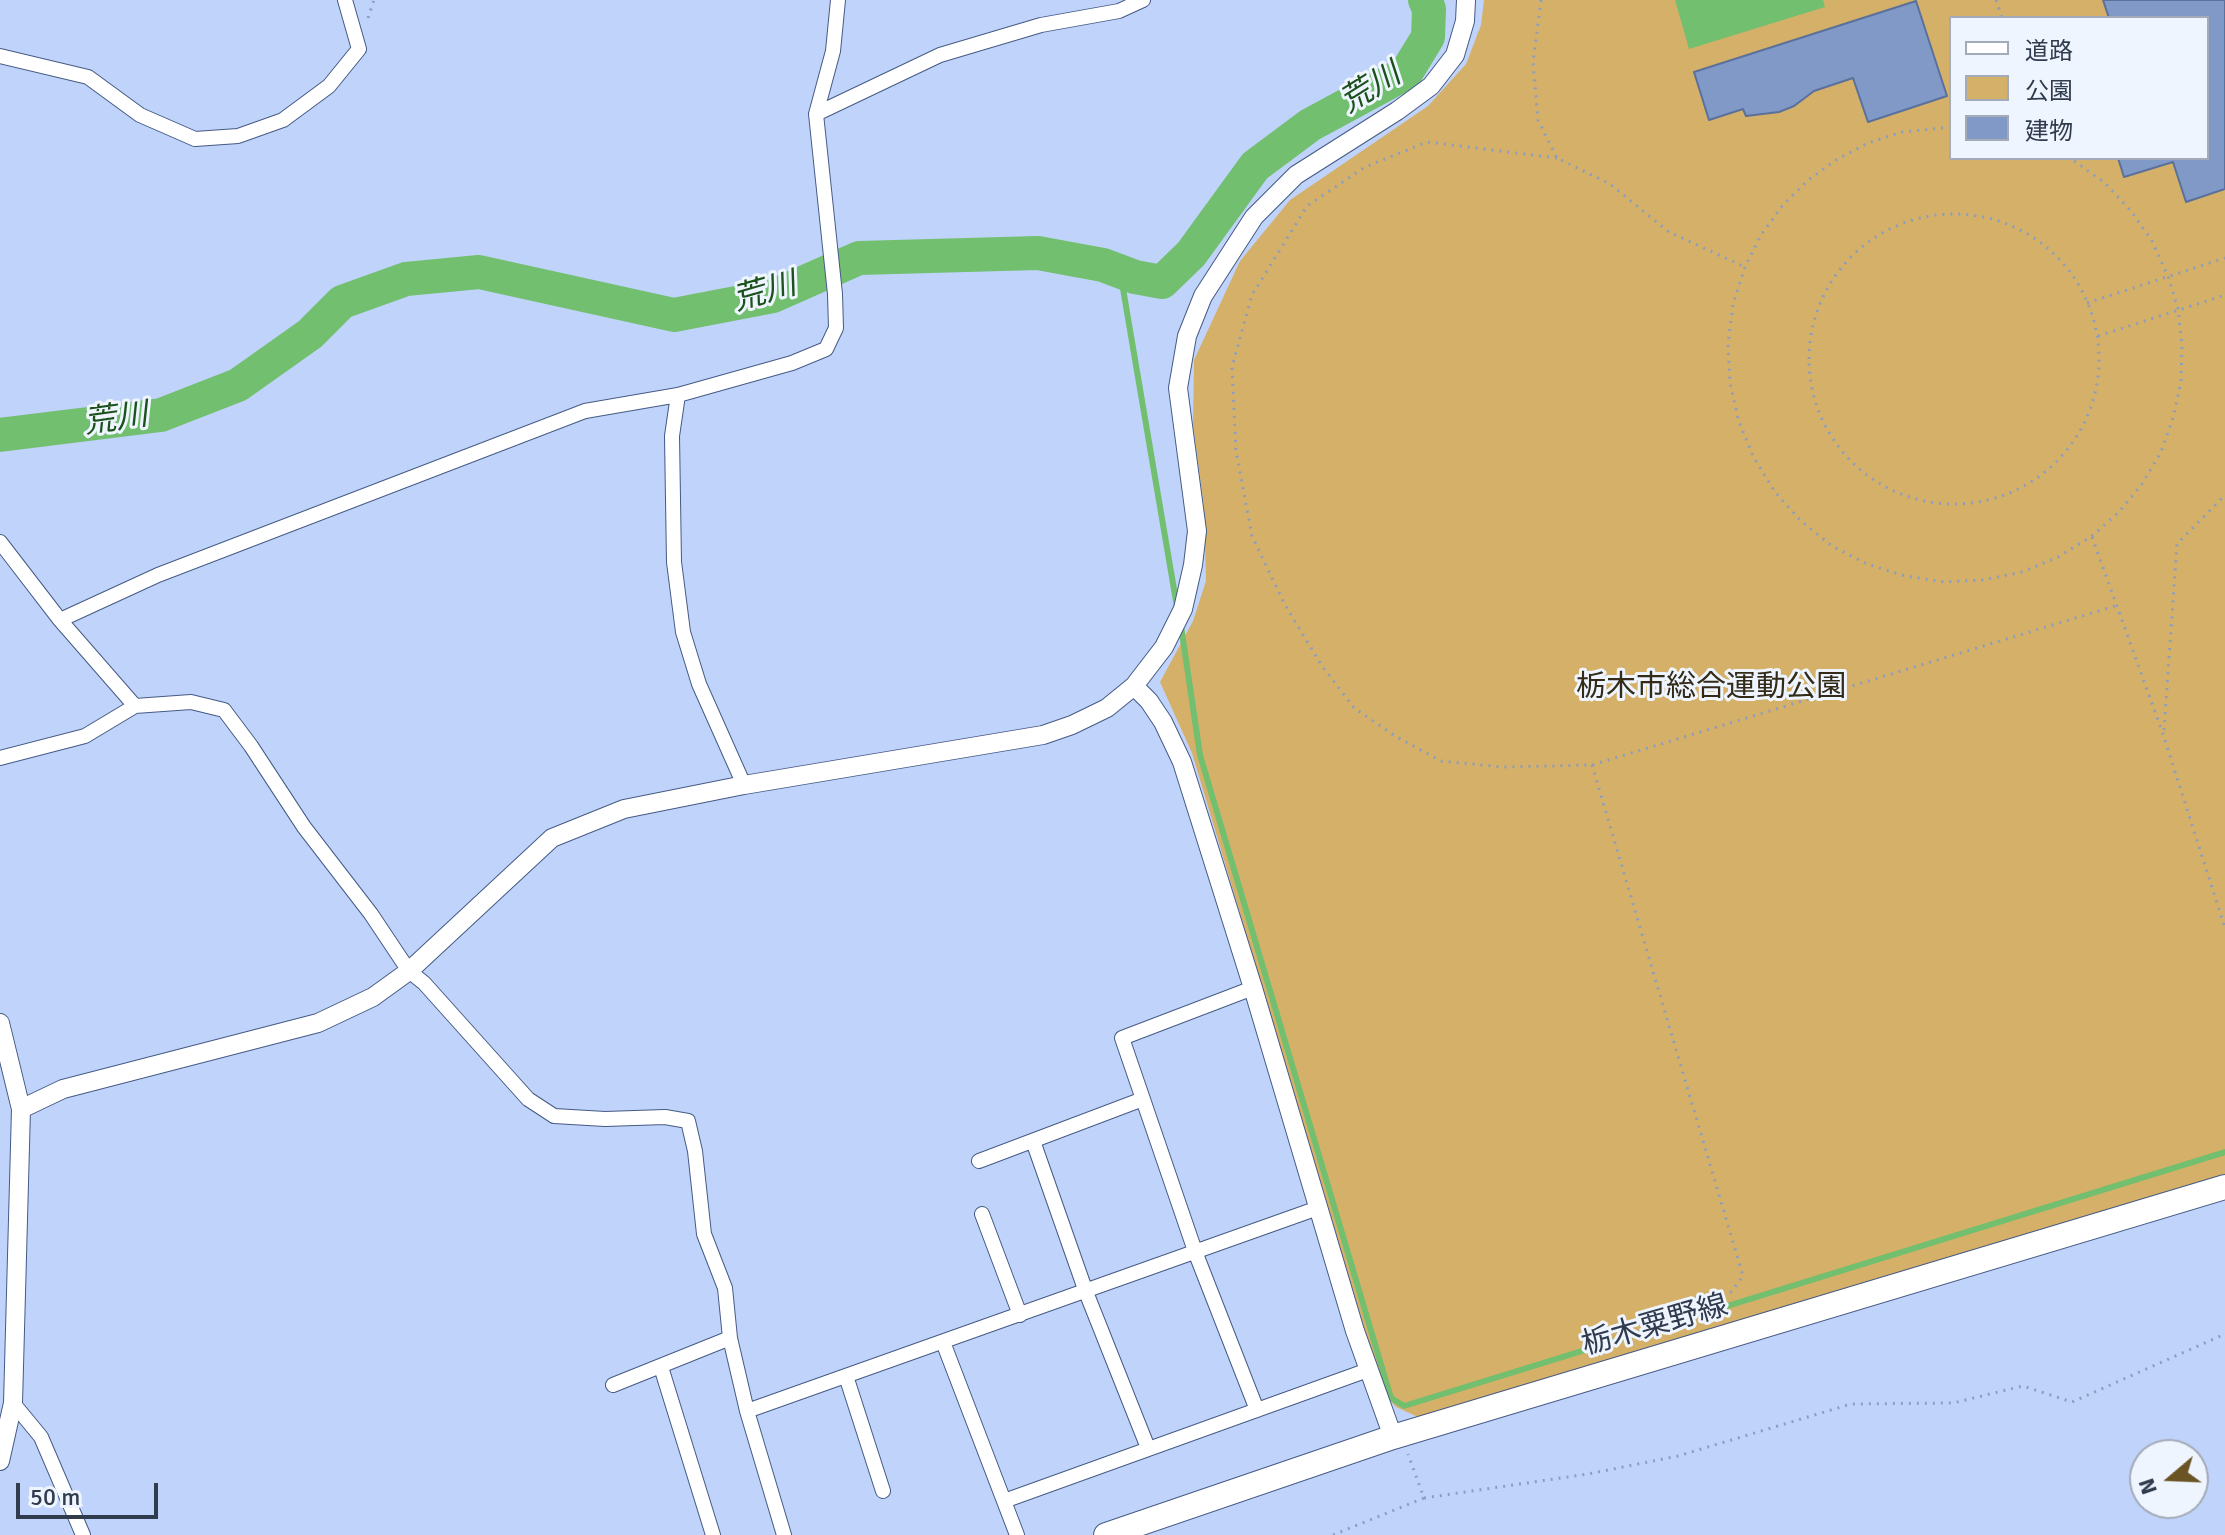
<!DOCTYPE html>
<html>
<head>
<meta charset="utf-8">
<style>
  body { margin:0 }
  #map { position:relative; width:2225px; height:1535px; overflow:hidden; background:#c0d4fb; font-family:Signika,"Noto Sans JP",sans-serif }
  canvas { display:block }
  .legend { position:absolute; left:1949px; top:16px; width:260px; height:144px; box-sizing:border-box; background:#eff5ff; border:2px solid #a3abb8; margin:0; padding:10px 14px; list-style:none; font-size:24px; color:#313b4e }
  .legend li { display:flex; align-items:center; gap:16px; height:40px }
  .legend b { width:40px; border:2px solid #a3abb8 }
  .north { position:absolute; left:2129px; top:1439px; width:80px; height:80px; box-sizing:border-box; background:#eff5ff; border:2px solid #a3abb8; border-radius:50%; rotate:251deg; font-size:22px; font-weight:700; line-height:32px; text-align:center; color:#313b4e }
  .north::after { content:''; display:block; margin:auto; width:28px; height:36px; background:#6b5424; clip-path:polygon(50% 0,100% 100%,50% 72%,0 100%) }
  .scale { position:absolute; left:16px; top:1483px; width:142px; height:36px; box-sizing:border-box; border:4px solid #313b4e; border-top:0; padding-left:10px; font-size:24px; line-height:28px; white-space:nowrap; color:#313b4e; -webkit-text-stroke:6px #eff5ff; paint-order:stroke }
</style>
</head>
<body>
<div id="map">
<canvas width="2225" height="1535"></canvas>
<ul class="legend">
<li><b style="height:10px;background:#fff"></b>道路</li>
<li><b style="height:22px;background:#d5b068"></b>公園</li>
<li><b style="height:22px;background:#8199c7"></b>建物</li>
</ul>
<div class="north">N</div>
<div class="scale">50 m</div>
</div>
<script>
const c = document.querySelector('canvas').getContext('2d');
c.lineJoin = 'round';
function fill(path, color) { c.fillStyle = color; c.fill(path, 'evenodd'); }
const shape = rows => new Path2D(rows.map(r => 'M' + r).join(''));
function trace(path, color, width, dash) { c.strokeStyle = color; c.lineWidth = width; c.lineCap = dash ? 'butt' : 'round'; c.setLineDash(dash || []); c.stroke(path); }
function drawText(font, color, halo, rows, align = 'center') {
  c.font = font + ' Signika,"Noto Sans JP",sans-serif'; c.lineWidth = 6; c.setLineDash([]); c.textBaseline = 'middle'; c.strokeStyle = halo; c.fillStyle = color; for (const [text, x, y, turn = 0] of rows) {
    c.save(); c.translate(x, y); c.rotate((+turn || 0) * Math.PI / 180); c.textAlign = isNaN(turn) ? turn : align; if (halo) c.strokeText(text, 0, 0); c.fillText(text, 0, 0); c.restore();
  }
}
fill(shape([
  [1484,0,2225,0,2225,1174,1418,1417,1396,1407,1384,1394,1192,753,1160,682,1193,621,1206,581,1204,507,1193,424,1194,360,1240,261,1290,200,1428,106,1466,64,1481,25],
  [1951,18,2207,18,2207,158,1951,158]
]), '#d5b068');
fill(shape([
  [1675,0,1823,0,1825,7,1689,49]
]), '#72bf6f');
trace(shape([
  [1120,271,1177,607],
  [1181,626,1200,755,1391,1398,1404,1406,2225,1152]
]), '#72bf6f', 6);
trace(shape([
  [0,435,161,415,238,385,310,334,342,302,406,279,479,272,674,315,773,296,859,258,1038,253,1103,265,1135,277,1162,282,1191,254,1255,166,1310,125,1406,73,1428,37,1429,9,1425,0]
]), '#72bf6f', 34);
const building = shape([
  [2103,0,2225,0,2225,189,2186,202,2173,162,2124,177,2118,158,2207,158,2207,18,2109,18,2103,0],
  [1916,1,1947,96,1868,122,1853,78,1814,91,1794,106,1779,112,1746,116,1743,109,1709,120,1694,72,1916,1]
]);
fill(building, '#8199c7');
trace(building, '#5a719c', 2);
const minor = shape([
  [0,56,88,77,140,115,195,139,238,136,283,120,329,86,359,49,345,0],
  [816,114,940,55,1041,25,1119,11,1143,0],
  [678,395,672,436,674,562,683,632,699,684,744,785],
  [0,542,60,620,135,706],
  [60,620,158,575,585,411,678,395,792,363,826,349,836,328,835,294,816,114,833,51,838,0],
  [0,758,85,736,135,706,191,702,224,710,251,746,304,827,371,914,409,971,424,983,528,1099,554,1116,605,1119,665,1117,688,1121,695,1151,704,1234,725,1288,730,1338],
  [1253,988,1122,1038,1196,1254,1257,1410],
  [1033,1141,1086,1292,1148,1448],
  [979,1161,1143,1099],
  [982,1214,1020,1315],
  [943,1342,1017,1535],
  [661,1367,713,1535],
  [846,1376,883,1491],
  [613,1385,730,1338,747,1411,784,1535],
  [13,1403,41,1437,83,1535],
  [747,1411,1318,1208],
  [1004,1501,1368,1370]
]);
const tertiary = shape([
  [1134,686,1149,701,1163,722,1182,762,1253,988,1355,1331,1393,1437],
  [0,1023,21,1109,13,1403,0,1461],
  [21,1109,63,1089,318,1023,373,997,409,971,552,838,624,809,744,785,1043,735,1072,725,1107,708,1134,686,1164,647,1183,609,1193,565,1197,531,1178,388,1187,336,1203,296,1254,217,1296,175,1397,111,1431,86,1455,55,1465,21,1466,0]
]);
const primary = shape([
  [1106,1535,1393,1437,2225,1187]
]);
trace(minor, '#455a84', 16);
trace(tertiary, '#455a84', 20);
trace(primary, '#455a84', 26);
trace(shape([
  [1541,0,1533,62,1538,120,1557,158,1610,184,1669,232,1745,267],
  [1996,0,2002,18],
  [368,18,374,0],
  [1951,127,1902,132,1868,143,1836,160,1807,181,1782,206,1761,235,1745,267,1733,304,1728,344,1730,383,1739,422,1754,458,1775,492,1801,521,1832,546,1867,564,1905,576,1944,582,1983,580,2022,572,2058,557,2092,536,2119,512,2142,484,2161,452,2173,418,2181,382,2182,345,2178,309,2168,276,2152,241,2131,211,2105,183,2070,158],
  [1557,158,1427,142,1365,167,1307,206,1252,295,1232,367,1236,451,1252,536,1284,603,1322,666,1354,708,1395,736,1441,761,1502,767,1592,765,2115,606],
  '1809 359a145 145 0 1 1 290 0a145 145 0 1 1-290 0Z',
  [2087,303,2225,258],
  [2098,336,2225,295],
  [2092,537,2163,734,2225,928],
  [2164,730,2177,544,2225,495],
  [1592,765,1743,1276,1731,1292,1710,1302,1715,1317],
  [1424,1498,1588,1474,1678,1456,1851,1404,1953,1403,2023,1386,2072,1402,2225,1334],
  [1333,1535,1424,1498,1408,1454]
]), '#8d9ebd', 3, [2, 6]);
trace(minor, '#fff', 14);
trace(tertiary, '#fff', 18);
trace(primary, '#fff', 24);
drawText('30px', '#332a17', '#eff5ff', [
  ["栃木市総合運動公園",1711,688]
]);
drawText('30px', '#313b4e', '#eff5ff', [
  ["栃木粟野線",1655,1326,-16]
]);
drawText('italic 32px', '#1c511c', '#eff5ff', [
  ["荒川",1371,89,-32],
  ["荒川",765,293,-16],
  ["荒川",116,420,-8]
]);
</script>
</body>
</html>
